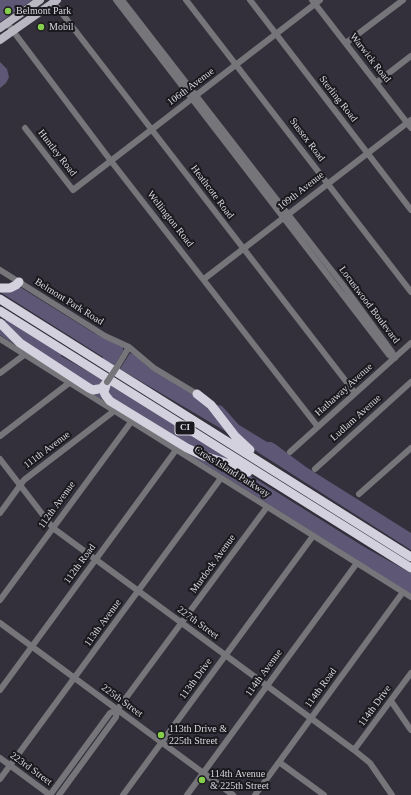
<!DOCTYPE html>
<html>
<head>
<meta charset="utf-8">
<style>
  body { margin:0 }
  canvas { display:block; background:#33303b }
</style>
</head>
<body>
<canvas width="411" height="795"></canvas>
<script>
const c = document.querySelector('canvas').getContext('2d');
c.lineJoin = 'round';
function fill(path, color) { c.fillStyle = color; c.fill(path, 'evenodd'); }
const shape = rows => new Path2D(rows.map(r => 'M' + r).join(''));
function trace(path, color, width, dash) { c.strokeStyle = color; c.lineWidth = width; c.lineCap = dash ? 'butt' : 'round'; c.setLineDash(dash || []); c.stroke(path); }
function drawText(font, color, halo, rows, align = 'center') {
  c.font = font + ' Georgia,serif'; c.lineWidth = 4; c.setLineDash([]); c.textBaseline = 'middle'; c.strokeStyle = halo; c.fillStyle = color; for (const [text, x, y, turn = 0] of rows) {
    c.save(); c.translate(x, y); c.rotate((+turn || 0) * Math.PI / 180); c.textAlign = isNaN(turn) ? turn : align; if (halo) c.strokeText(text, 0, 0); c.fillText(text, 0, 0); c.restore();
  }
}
fill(shape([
  [0,0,32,0,0,22],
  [0,62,7,69,9,77,6,83,0,88],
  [20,287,94,333,123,347,123,351,114,366,103,359,103,357,0,292],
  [1,320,7,320,62,354,61,356,105,381,104,383,94,386,22,341],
  [0,327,102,391,222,472,222,470,219,465,248,474,366,548,411,573,411,594,0,335],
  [130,353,136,355,147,366,206,403,230,434,120,369],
  [110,384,234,462,205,454,111,397,108,388],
  [214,404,222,406,239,425,267,442,271,442,275,444,306,467,411,533,411,550,259,453,243,441]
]), '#5e5775');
trace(shape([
  [116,0,389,355,395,358],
  [122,0,343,285,392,352,395,358],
  [186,0,411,292],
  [250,0,411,210],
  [312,0,411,128],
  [54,3,355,393],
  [7,23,111,161,318,427],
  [346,43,403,0],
  [376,83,411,56],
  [25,128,73,190,320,0],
  [0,270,105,336,129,347,154,368,197,394],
  [204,279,411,120],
  [0,339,411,597],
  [117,367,129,347],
  [0,373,24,355],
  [0,436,69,383],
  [290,452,411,343],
  [0,459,53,528,354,750,370,763,392,795],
  [315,469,411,382],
  [359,494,411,448],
  [0,513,24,480,114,411],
  [0,600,131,422],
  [0,623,233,795],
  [0,690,176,450],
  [391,701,411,730],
  [117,710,267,507],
  [354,750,411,673],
  [0,758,50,795],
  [279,762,324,795],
  [0,779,221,478],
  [50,795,110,713,117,710,116,717,59,795],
  [123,795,313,536],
  [187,795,357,563],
  [255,795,403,592]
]), '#76757a', 6);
trace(shape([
  [0,28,40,0],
  [0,40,57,0]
]), '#b9b7c2', 8);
trace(shape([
  [0,288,10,288,16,285,19,282],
  [0,299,411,557],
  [0,311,411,568],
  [0,323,20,343,89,388,93,390,98,389,102,388,106,383],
  [107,382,104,392,106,396,110,401,187,448,204,456,229,464,248,472],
  [197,394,211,405,235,436,250,450]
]), '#d3d1de', 9);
trace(shape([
  [107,382,117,367]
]), '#76757a', 6);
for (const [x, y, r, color] of [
  [8,11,4,"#85cf4c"],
  [41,27,4,"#85cf4c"],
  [161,735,4,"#85cf4c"],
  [202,780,4,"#85cf4c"]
]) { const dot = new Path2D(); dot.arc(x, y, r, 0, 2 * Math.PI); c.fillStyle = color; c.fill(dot); trace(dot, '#1a191e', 1.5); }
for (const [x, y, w] of [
  [185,428,20]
]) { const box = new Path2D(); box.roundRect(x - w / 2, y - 7, w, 14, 3); c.fillStyle = '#1a191e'; c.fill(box); trace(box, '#d8d7de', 1); }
drawText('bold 9px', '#d8d7de', null, [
  ["CI",185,428]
]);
drawText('10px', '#d8d7de', '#1a191e', [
  ["Belmont Park",16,11],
  ["Mobil",49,27],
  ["113th Drive &",169,729],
  ["225th Street",169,741],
  ["114th Avenue",210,774],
  ["& 225th Street",210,786]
], 'left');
drawText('10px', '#d8d7de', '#1a191e', [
  ["Warwick Road",370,58,52],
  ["106th Avenue",191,87,-37],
  ["Sterling Road",338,99,52],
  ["Sussex Road",307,140,53],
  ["Huntley Road",57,153,52],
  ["109th Avenue",301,191,-38],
  ["Heathcote Road",212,192,53],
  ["Wellington Road",170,219,52],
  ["Belmont Park Road",69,302,32],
  ["Locustwood Boulevard",369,305,53],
  ["Hathaway Avenue",344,390,-42],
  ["Ludlam Avenue",356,418,-42],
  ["111th Avenue",47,450,-37],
  ["Cross Island Parkway",232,472,32],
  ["112th Avenue",57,505,-54],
  ["112th Road",80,564,-54],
  ["Murdock Avenue",213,564,-54],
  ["113th Avenue",103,623,-54],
  ["227th Street",198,623,36],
  ["114th Avenue",264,673,-54],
  ["113th Drive",196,679,-54],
  ["114th Road",321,688,-54],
  ["225th Street",122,701,36],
  ["114th Drive",375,706,-54],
  ["223rd Street",31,769,36]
]);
</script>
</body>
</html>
